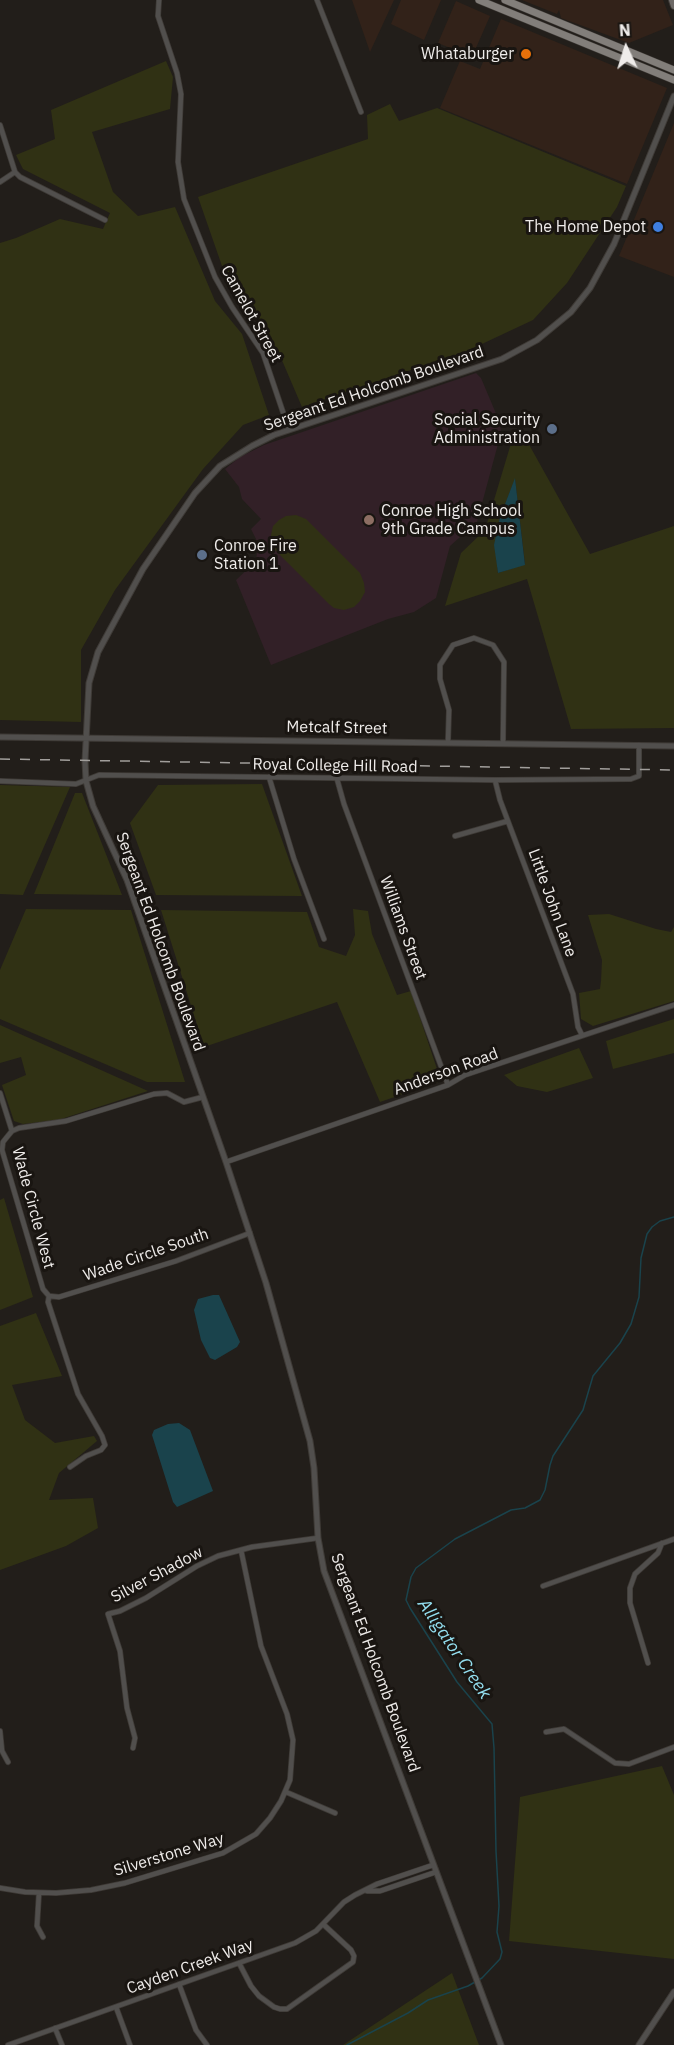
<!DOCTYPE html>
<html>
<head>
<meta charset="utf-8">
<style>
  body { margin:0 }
  #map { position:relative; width:674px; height:2045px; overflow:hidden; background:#221e1a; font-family:"IBM Plex Sans",sans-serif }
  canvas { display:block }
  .north { position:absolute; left:596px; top:18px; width:60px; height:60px; -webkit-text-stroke:4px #191511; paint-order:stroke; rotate:356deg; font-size:16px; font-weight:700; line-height:24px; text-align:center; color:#efecea }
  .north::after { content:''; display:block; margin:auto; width:21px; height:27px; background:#efecea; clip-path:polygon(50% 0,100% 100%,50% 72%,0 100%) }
</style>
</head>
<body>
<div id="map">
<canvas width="674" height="2045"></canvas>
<div class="north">N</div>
</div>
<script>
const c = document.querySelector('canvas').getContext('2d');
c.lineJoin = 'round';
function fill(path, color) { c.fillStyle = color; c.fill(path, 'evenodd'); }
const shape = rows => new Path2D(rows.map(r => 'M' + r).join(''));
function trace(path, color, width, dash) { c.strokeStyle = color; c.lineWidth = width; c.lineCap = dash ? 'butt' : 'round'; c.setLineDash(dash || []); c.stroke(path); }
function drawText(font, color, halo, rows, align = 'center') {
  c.font = font + ' "IBM Plex Sans",sans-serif'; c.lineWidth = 6; c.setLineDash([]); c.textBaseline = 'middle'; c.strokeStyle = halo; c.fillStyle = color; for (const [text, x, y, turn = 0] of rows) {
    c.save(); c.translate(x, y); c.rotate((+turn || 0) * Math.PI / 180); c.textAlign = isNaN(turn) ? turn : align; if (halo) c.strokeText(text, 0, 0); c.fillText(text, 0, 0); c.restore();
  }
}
fill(shape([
  [352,0,394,0,370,52],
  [401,0,441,0,424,40,391,24],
  [522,0,663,0,673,25,629,43,561,18,559,10,557,14],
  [456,1,490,16,472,57,438,43],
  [501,19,667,88,627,184,440,108,460,61,480,69],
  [674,123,674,277,619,256]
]), '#322219');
fill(shape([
  [476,373,481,378,500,423,501,433,477,522,450,546,436,598,414,612,388,619,271,665,236,580,256,561,258,543,251,529,261,519,242,499,239,487,225,469,240,457,264,445]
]), '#322027');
fill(shape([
  [166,61,173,77,170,109,92,132,113,192,138,216,175,207,215,301,242,334,269,415,243,425,203,469,115,590,81,650,81,722,0,720,0,243,16,238,60,219,103,229,110,213,23,169,16,155,55,139,51,110],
  [390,104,399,121,437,108,626,186,617,207,567,283,533,320,467,351,302,407,278,351,249,310,222,266,198,197,368,139,367,115],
  [522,432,590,554,674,526,674,728,571,729,527,579,445,606,461,553,485,530,512,440],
  [515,479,525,564,498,573,495,545,500,517],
  [296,515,306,519,360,573,364,583,365,592,360,601,354,607,344,610,334,608,329,604,275,550,271,535,273,526,279,520,286,516],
  [262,784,302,896,156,895,130,823,158,785],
  [0,785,70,787,23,895,0,894],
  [75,793,82,793,122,895,34,894],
  [26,909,131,910,185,1082,147,1082,0,1019,0,970],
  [353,909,368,911,372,934,397,995,411,991,441,1081,380,1102,337,1002,204,1047,161,910,307,912,319,947,346,956,355,935],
  [609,914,656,929,671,932,674,927,674,1001,593,1026,581,1019,579,993,600,989,601,981,602,960,588,915],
  [674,1019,674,1053,613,1069,606,1041],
  [0,1025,148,1091,58,1120,23,1124,14,1121,2,1085,26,1075,21,1057,0,1063],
  [579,1048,593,1078,547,1092,517,1086,504,1075],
  [4,1198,33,1297,0,1310,0,1200],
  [36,1313,62,1376,12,1385,25,1420,55,1443,94,1436,97,1441,59,1473,49,1500,93,1498,98,1528,66,1546,0,1570,0,1326],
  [662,1766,674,1795,674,1959,509,1941,520,1797],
  [452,1973,479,2045,343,2045]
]), '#303114');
fill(shape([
  [515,478,525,565,498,573,494,545,500,517],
  [213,1295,219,1295,240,1342,237,1347,215,1360,210,1358,201,1340,194,1310,198,1299],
  [179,1423,190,1430,213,1491,177,1507,173,1502,152,1435,154,1430,168,1424]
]), '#1a434c');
trace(shape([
  [347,2045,408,2013,428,2000,468,1986,482,1978,500,1959,502,1952,497,1932,499,1906,496,1851,494,1748,492,1724,457,1682,410,1608,406,1600,411,1577,416,1568,455,1539,511,1510,525,1508,540,1500,545,1490,550,1465,553,1456,583,1410,593,1376,620,1343,631,1324,639,1297,641,1258,647,1234,652,1227,660,1221,674,1217]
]), '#1a434c', 1.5);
const minor = shape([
  [159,0,158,16,177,73,181,94,178,162,184,199,215,277,232,307,263,353,289,430],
  [317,0,361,112],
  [0,125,15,172,20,177,105,220],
  [0,182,15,172],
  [448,742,449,710,440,679,440,665,453,645,474,638,493,645,504,662,503,743],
  [269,777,294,859,324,939],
  [337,779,344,804,448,1085],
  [495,780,500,800,573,994,578,1027,582,1035],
  [0,781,76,784,99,775,495,780,631,779,639,776,639,745],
  [455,836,508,821],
  [0,1093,12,1131],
  [226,1162,448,1085,465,1075,674,1005],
  [49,1296,43,1289,2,1150,3,1142,7,1137,12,1131,19,1128,66,1121,154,1094,167,1093,184,1102,203,1097],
  [49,1296,59,1297,176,1261,250,1233],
  [49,1296,48,1302,78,1394,102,1436,105,1445,101,1450,86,1456,70,1467],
  [543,1586,674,1539],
  [648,1663,630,1603,630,1588,635,1574,658,1553,662,1543],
  [0,1731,2,1751,8,1762],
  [546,1732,564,1729,615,1763,629,1764,674,1747],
  [133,1748,135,1738,127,1708,120,1651,108,1614,120,1611,146,1598,197,1566,218,1556,252,1547,318,1538],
  [286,1792,335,1813],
  [0,1888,25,1892,56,1893,91,1890,125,1883,223,1853,256,1834,270,1818,281,1801,290,1780,293,1740,287,1714,261,1646,241,1550],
  [367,1891,380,1891,436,1872],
  [39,1893,37,1926,43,1937],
  [239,1963,251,1986,259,1996,274,2007,280,2009,287,2009,353,1962,354,1956,351,1950,323,1924],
  [179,1984,196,2030,207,2045],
  [116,2007,130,2045],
  [55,2028,62,2045],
  [8,2045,295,1943,316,1931,344,1902,355,1895,377,1884,433,1865]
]);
const tertiary = shape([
  [0,737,674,746],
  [501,2045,324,1571,318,1538,314,1468,310,1441,266,1283,226,1162,127,880,93,806,86,781,85,761,89,683,98,652,143,569,195,493,220,466,252,446,274,435,502,359,537,340,571,312,590,288,614,244,674,96],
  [639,2045,674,1992]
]);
const secondary = shape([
  [672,0,674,6]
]);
const primary = shape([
  [479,0,674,80],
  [505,0,674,70]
]);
trace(minor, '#3f3b37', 6);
trace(tertiary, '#3f3b37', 7);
trace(secondary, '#3f3b37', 8);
trace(primary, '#3f3b37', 8);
trace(minor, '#514f4d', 4.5);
trace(tertiary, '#514f4d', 5);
trace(secondary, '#6d6966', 6);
trace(primary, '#827e7a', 7);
trace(shape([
  [0,759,674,770]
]), '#a19e9b', 1.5, [10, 10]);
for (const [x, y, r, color] of [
  [526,54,6,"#e8710a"],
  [658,227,6,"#3f7fe0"],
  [552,429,6,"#5c6f8a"],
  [369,520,6,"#8d6e63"],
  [202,555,6,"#5c6f8a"]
]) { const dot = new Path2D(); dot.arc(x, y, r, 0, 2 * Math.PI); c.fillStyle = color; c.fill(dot); trace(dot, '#191511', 2); }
drawText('16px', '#efecea', '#191511', [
  ["Whataburger",514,54],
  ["The Home Depot",646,227],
  ["Social Security",540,420],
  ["Administration",540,438],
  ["Conroe High School",381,511,"left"],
  ["9th Grade Campus",381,529,"left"],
  ["Conroe Fire",214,546,"left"],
  ["Station 1",214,564,"left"]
], 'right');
drawText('16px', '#efecea', '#191511', [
  ["Camelot Street",251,314,61],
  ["Sergeant Ed Holcomb Boulevard",374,389,-19],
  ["Metcalf Street",337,728,1],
  ["Royal College Hill Road",335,766,1],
  ["Little John Lane",552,903,70],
  ["Williams Street",403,928,70],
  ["Sergeant Ed Holcomb Boulevard",160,942,70],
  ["Anderson Road",446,1072,-20],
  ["Wade Circle West",33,1208,75],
  ["Wade Circle South",146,1255,-19],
  ["Silver Shadow",157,1575,-28],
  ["Sergeant Ed Holcomb Boulevard",375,1663,70],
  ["Silverstone Way",169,1855,-17],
  ["Cayden Creek Way",190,1967,-20]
]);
drawText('italic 18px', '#93deef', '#191511', [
  ["Alligator Creek",454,1649,56]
]);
</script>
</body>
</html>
